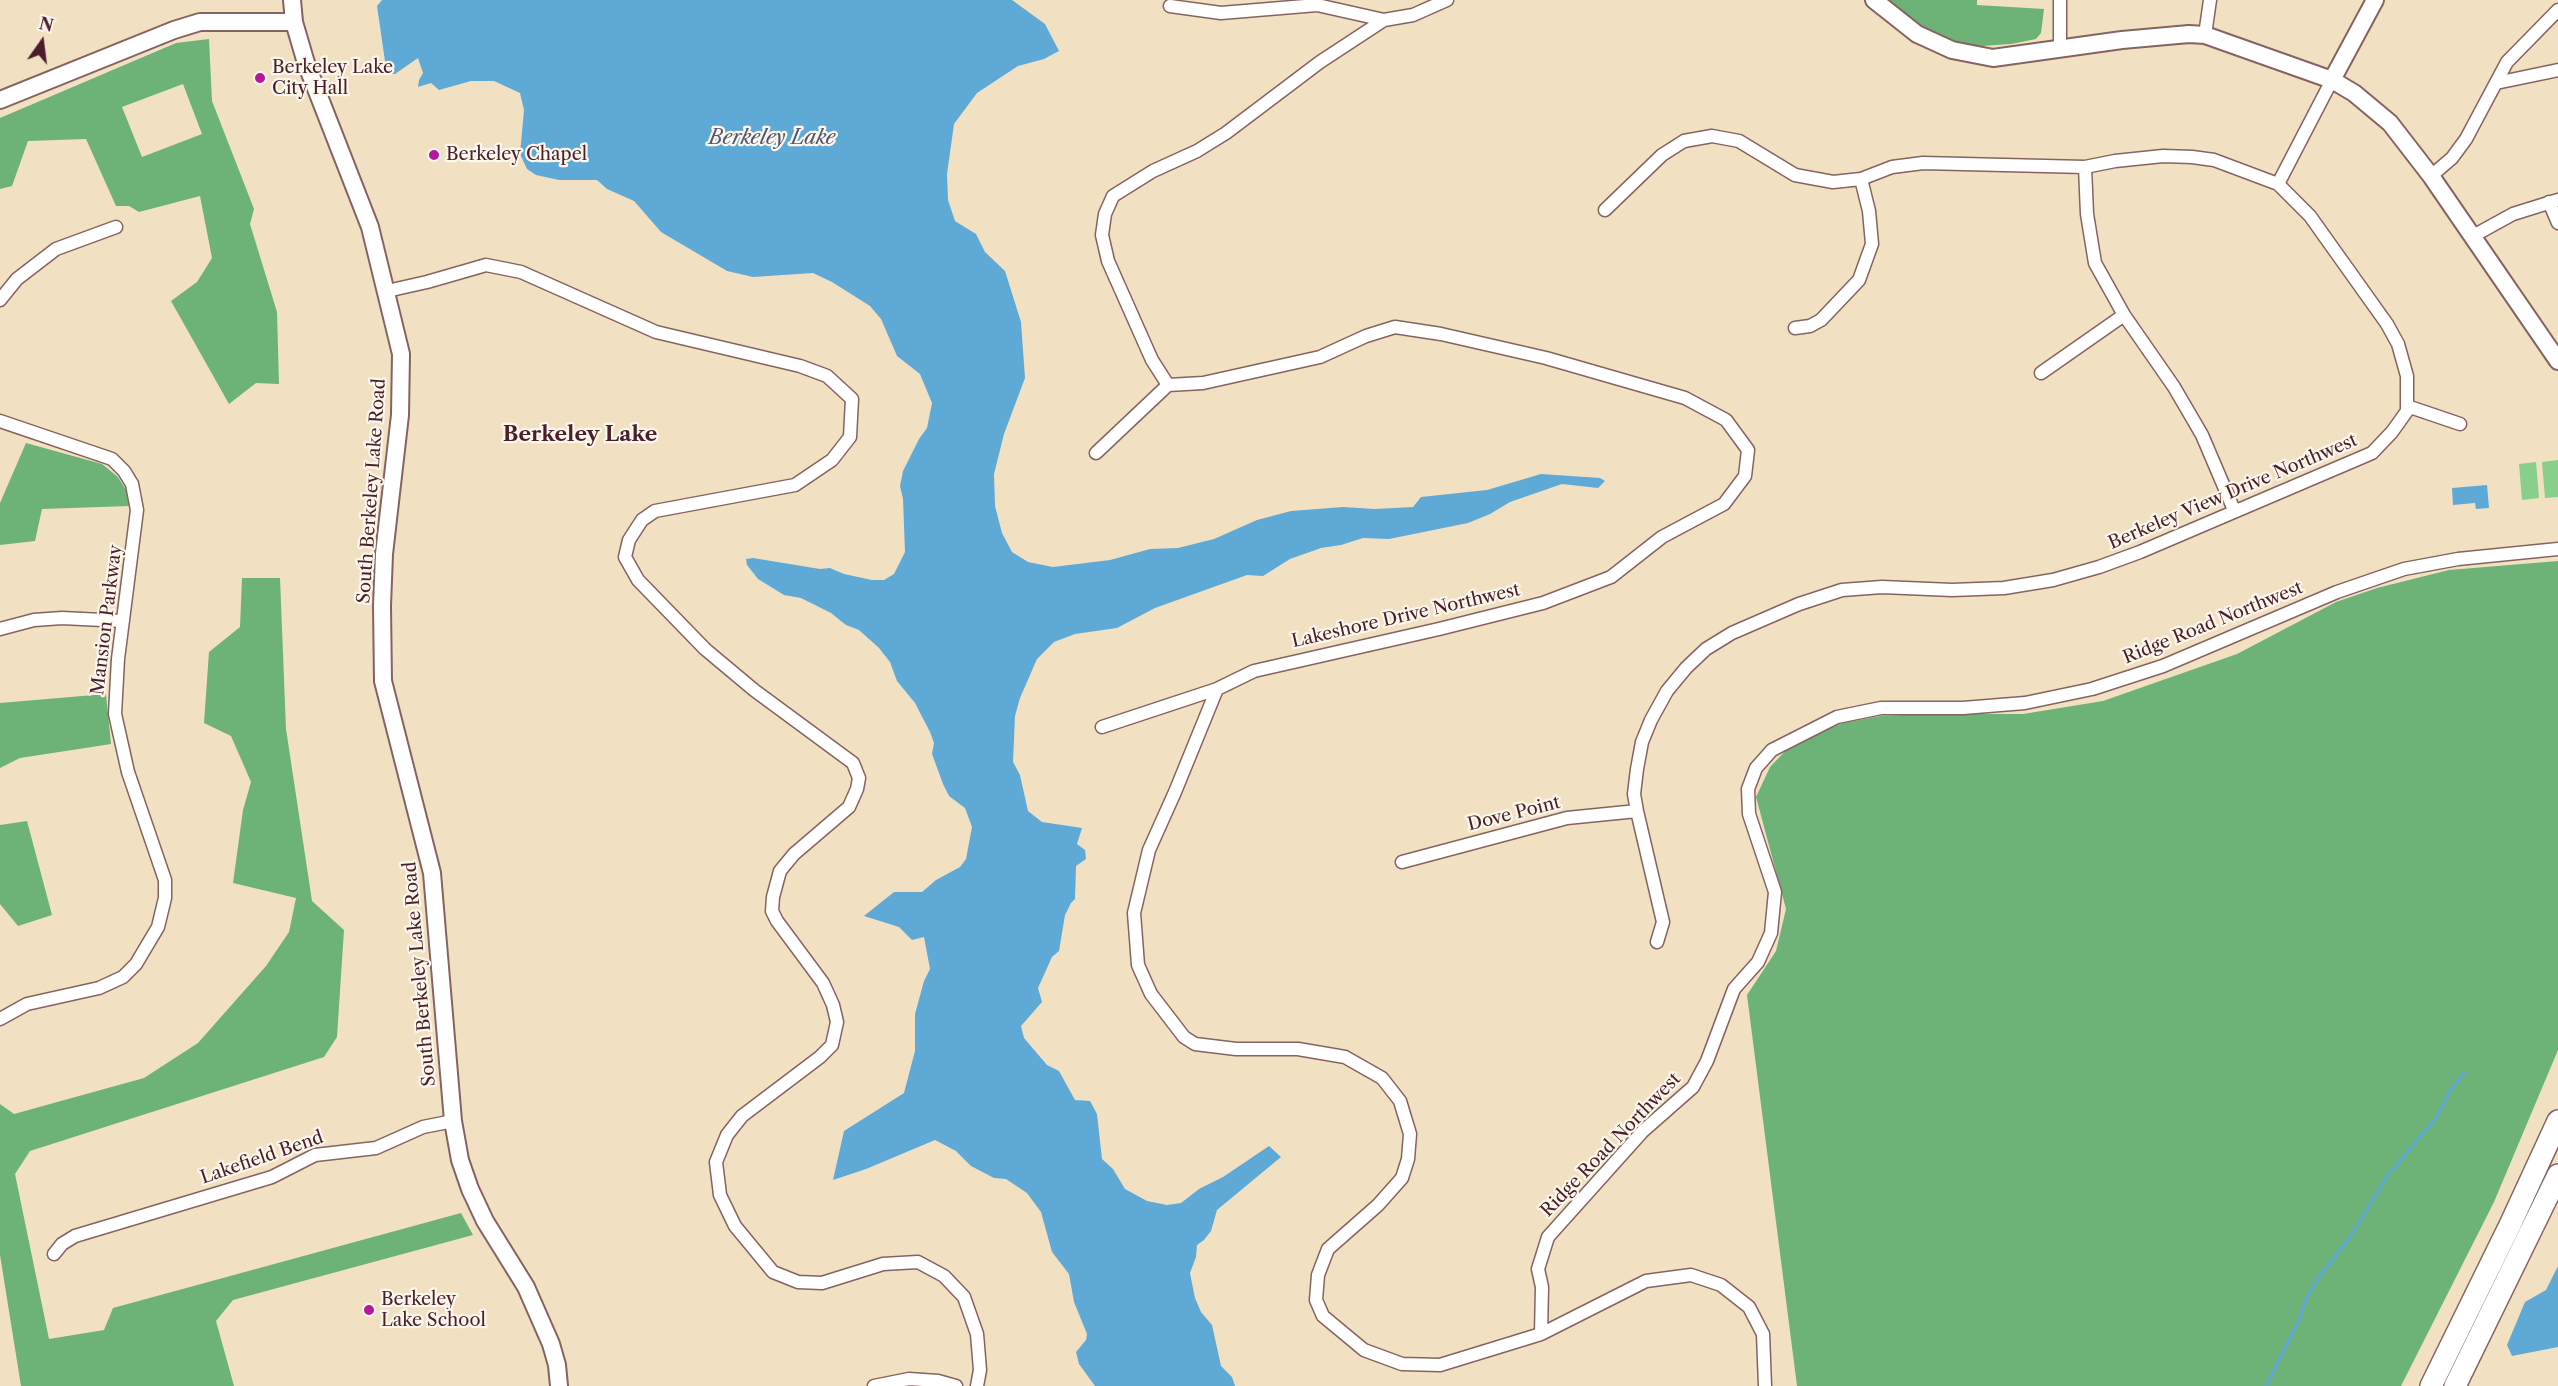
<!DOCTYPE html>
<html>
<head>
<meta charset="utf-8">
<style>
  body { margin:0 }
  #map { position:relative; width:2558px; height:1386px; overflow:hidden; background:#f2e0c3; font-family:"Libre Caslon Text",serif }
  canvas { display:block }
  .north { position:absolute; left:12px; top:12px; width:60px; height:60px; -webkit-text-stroke:4px #fbf7ec; paint-order:stroke; rotate:14deg; font-size:16px; font-weight:700; line-height:24px; text-align:center; color:#4a1f2b }
  .north::after { content:''; display:block; margin:auto; width:21px; height:27px; background:#4a1f2b; clip-path:polygon(50% 0,100% 100%,50% 72%,0 100%) }
</style>
</head>
<body>
<div id="map">
<canvas width="2558" height="1386"></canvas>
<div class="north">N</div>
</div>
<script>
const c = document.querySelector('canvas').getContext('2d');
c.lineJoin = 'round';
function fill(path, color) { c.fillStyle = color; c.fill(path, 'evenodd'); }
const shape = rows => new Path2D(rows.map(r => 'M' + r).join(''));
function trace(path, color, width, dash) { c.strokeStyle = color; c.lineWidth = width; c.lineCap = dash ? 'butt' : 'round'; c.setLineDash(dash || []); c.stroke(path); }
function drawText(font, color, halo, rows, align = 'center') {
  c.font = font + ' "Libre Caslon Text",serif'; c.lineWidth = 4.5; c.setLineDash([]); c.textBaseline = 'middle'; c.strokeStyle = halo; c.fillStyle = color; for (const [text, x, y, turn = 0] of rows) {
    c.save(); c.translate(x, y); c.rotate((+turn || 0) * Math.PI / 180); c.textAlign = isNaN(turn) ? turn : align; if (halo) c.strokeText(text, 0, 0); c.fillText(text, 0, 0); c.restore();
  }
}
fill(shape([
  [2558,460,2558,497,2545,498,2542,462],
  [2536,462,2539,498,2522,500,2519,464]
]), '#87cf8b');
fill(shape([
  [1887,0,1977,0,1977,5,2044,9,2041,33,2036,39,2011,44,1982,46,1953,42,1923,28],
  [209,39,212,101,254,209,250,224,277,312,279,384,256,383,229,404,171,301,197,282,212,258,200,196,139,212,129,206,116,206,86,139,28,141,12,186,0,189,0,118,176,43],
  [183,84,202,134,142,157,122,107],
  [26,443,102,464,118,477,126,490,129,506,42,509,35,541,0,545,0,503],
  [2558,561,2558,1050,2494,1202,2401,1386,1797,1386,1747,995,1776,951,1786,909,1756,797,1770,767,1792,744,1843,723,1881,716,1925,714,2023,714,2103,701,2237,654,2336,602,2377,588,2449,570],
  [242,578,280,578,286,729,312,901,344,930,337,1037,324,1057,30,1151,15,1174,49,1339,104,1330,113,1308,461,1213,473,1235,233,1300,216,1321,234,1386,21,1386,0,1255,0,1104,14,1114,144,1078,198,1043,266,966,289,932,296,898,233,883,243,810,251,782,231,736,204,723,209,652,240,627],
  [106,694,111,744,20,758,0,768,0,703],
  [27,821,52,915,18,926,0,904,0,825]
]), '#6db277');
fill(shape([
  [382,0,1012,0,1045,24,1059,51,1044,59,1018,66,977,93,954,124,947,174,948,200,955,221,976,234,985,252,1005,271,1021,322,1025,378,1004,434,994,474,995,506,1002,533,1012,552,1028,562,1053,567,1110,560,1150,549,1178,548,1214,539,1257,520,1291,511,1343,507,1375,509,1413,507,1421,497,1487,490,1541,474,1600,478,1605,481,1598,488,1562,484,1510,502,1490,514,1468,523,1389,539,1363,538,1341,545,1321,548,1290,559,1263,576,1247,575,1155,608,1117,628,1075,634,1054,642,1037,659,1020,698,1015,716,1013,762,1020,775,1028,811,1042,822,1082,828,1077,844,1085,850,1086,859,1076,866,1075,899,1071,903,1065,915,1059,951,1052,957,1038,988,1042,1002,1021,1026,1024,1038,1047,1065,1059,1071,1075,1100,1090,1101,1097,1114,1102,1159,1113,1169,1125,1189,1147,1201,1167,1205,1181,1203,1199,1189,1223,1177,1269,1146,1281,1157,1217,1210,1211,1231,1204,1240,1197,1245,1196,1257,1190,1273,1195,1298,1201,1312,1212,1325,1221,1366,1232,1377,1235,1386,1095,1386,1079,1364,1076,1352,1086,1340,1087,1334,1074,1302,1069,1274,1052,1252,1041,1212,1027,1193,1006,1179,994,1178,971,1166,956,1151,935,1140,866,1169,833,1180,844,1131,904,1093,915,1051,915,1014,924,981,930,969,924,937,912,940,899,927,864,916,894,892,922,892,936,880,960,867,966,859,972,827,965,808,949,796,943,784,932,754,934,743,930,732,915,703,897,681,890,662,879,648,859,630,846,625,831,613,801,598,784,595,758,579,747,565,746,559,753,558,820,569,830,568,844,574,872,580,884,580,894,574,905,552,903,499,900,486,903,471,919,439,927,428,932,403,920,374,897,356,881,319,870,306,832,282,813,273,753,277,727,271,661,232,634,201,607,189,597,180,559,180,536,175,527,169,520,154,524,110,520,93,494,81,471,81,439,90,431,83,418,87,419,80,423,73,418,58,395,74,385,73,385,61,377,6],
  [2487,485,2489,508,2476,509,2475,503,2453,505,2452,488],
  [2558,1266,2558,1347,2512,1356,2507,1345,2525,1302,2546,1290]
]), '#5fa9d7');
trace(shape([
  [2266,1386,2299,1320,2306,1299,2319,1277,2350,1237,2388,1175,2436,1118,2450,1091,2464,1073]
]), '#5fa9d7', 3);
const street = shape([
  [1447,0,1413,15,1384,20,1320,62,1226,133,1197,151,1153,171,1113,196,1105,214,1102,235,1108,261,1152,360,1168,385,1203,383,1320,357,1366,336,1395,327,1441,334,1546,358,1685,398,1726,420,1748,450,1745,476,1724,504,1662,537,1611,577,1543,603,1439,629,1254,671,1217,689,1175,792,1149,850,1134,913,1138,965,1151,994,1184,1037,1195,1044,1236,1049,1298,1049,1345,1057,1382,1078,1400,1101,1410,1134,1408,1159,1402,1178,1378,1205,1328,1249,1318,1275,1316,1300,1323,1316,1364,1350,1402,1364,1440,1365,1541,1334,1646,1281,1691,1275,1721,1285,1749,1307,1763,1334,1765,1386],
  [2060,0,2060,48],
  [1170,6,1221,13,1317,5,1384,20],
  [2205,35,2210,0],
  [2496,83,2558,70],
  [2085,167,2087,214,2095,263,2124,315,2174,387,2202,435,2234,510],
  [2431,176,2452,158,2466,139,2507,62,2558,10],
  [2278,184,2332,80],
  [2549,202,2558,223],
  [1605,210,1662,155,1684,141,1712,136,1739,141,1795,175,1833,182,1861,179,1892,167,1923,163,2085,167,2115,161,2163,156,2192,157,2214,160,2278,184,2310,216,2387,324,2398,344,2407,376,2407,411,2392,432,2372,453,2140,552,2099,567,2053,580,2004,588,1952,590,1882,587,1842,590,1799,604,1732,633,1706,649,1686,668,1667,691,1651,720,1642,742,1637,769,1634,794,1637,811,1663,922,1657,942],
  [2473,236,2513,214,2558,200],
  [387,291,427,282,486,265,521,272,656,332,800,366,827,376,852,399,850,437,832,460,795,485,655,511,642,520,629,540,625,557,638,580,705,649,754,690,853,763,859,778,857,789,849,807,794,854,780,871,773,897,772,911,777,921,823,983,833,1005,837,1022,832,1045,820,1057,742,1116,727,1135,716,1162,720,1195,735,1226,773,1272,798,1282,822,1283,883,1264,918,1262,944,1276,964,1297,977,1334,980,1370,977,1386],
  [0,300,17,279,56,249,116,227],
  [1795,328,1810,326,1821,320,1859,280,1872,244,1869,211,1861,179],
  [2041,373,2124,315],
  [2407,406,2460,424],
  [0,421,112,459,124,471,132,484,137,510,118,659,115,714,128,772,165,880,165,898,158,927,136,964,123,977,99,988,27,1004,0,1019],
  [1096,453,1168,385],
  [0,629,34,620,62,618,123,621],
  [1102,727,1217,689],
  [1402,862,1567,818,1637,811],
  [54,1254,62,1244,75,1236,272,1177,315,1155,376,1148,423,1127,453,1121],
  [1541,1334,1542,1287,1538,1269,1548,1237,1643,1131,1693,1087,1707,1061,1734,989,1758,962,1771,933,1775,892,1749,814,1748,789,1756,768,1772,750,1837,717,1881,708,1963,708,2025,703,2092,689,2163,666,2337,592,2404,569,2458,559,2558,549],
  [874,1386,909,1379,938,1381,956,1386]
]);
const secondary = shape([
  [292,0,294,22,306,63,370,227,401,354,400,415,384,554,382,606,383,681,432,873,453,1121,460,1160,470,1189,485,1221,526,1287,551,1344,557,1365,559,1386],
  [1874,0,1917,34,1952,50,1993,58,2122,40,2189,34,2205,35,2332,80,2354,93,2390,123,2431,176,2558,361],
  [2332,80,2375,0],
  [0,100,174,30,200,22,294,22]
]);
const highway = shape([
  [2431,1386,2510,1225,2558,1121],
  [2455,1386,2558,1175]
]);
trace(street, '#856360', 15);
trace(secondary, '#856360', 20);
trace(highway, '#856360', 24);
trace(street, '#fff', 12);
trace(secondary, '#fff', 16);
trace(highway, '#fff', 21);
for (const [x, y, r, color] of [
  [260,78,6,"#b5179e"],
  [434,155,6,"#b5179e"],
  [369,1310,6,"#b5179e"]
]) { const dot = new Path2D(); dot.arc(x, y, r, 0, 2 * Math.PI); c.fillStyle = color; c.fill(dot); trace(dot, '#fbf7ec', 2); }
drawText('18px', '#4a1f2b', '#fbf7ec', [
  ["Berkeley Lake",272,68],
  ["City Hall",272,89],
  ["Berkeley Chapel",446,155],
  ["Berkeley",381,1300],
  ["Lake School",381,1321]
], 'left');
drawText('18px', '#4a1f2b', '#fbf7ec', [
  ["South Berkeley Lake Road",372,491,-86],
  ["Berkeley View Drive Northwest",2233,492,-23],
  ["Lakeshore Drive Northwest",1406,616,-13],
  ["Mansion Parkway",107,620,-83],
  ["Ridge Road Northwest",2213,623,-22],
  ["Dove Point",1514,814,-14],
  ["South Berkeley Lake Road",420,974,-95],
  ["Ridge Road Northwest",1611,1145,-46],
  ["Lakefield Bend",262,1158,-19]
]);
drawText('italic 20px', '#525670', '#fbf7ec', [
  ["Berkeley Lake",772,138]
]);
drawText('bold 21px', '#4a1f2b', '#fbf7ec', [
  ["Berkeley Lake",580,435]
]);
</script>
</body>
</html>
